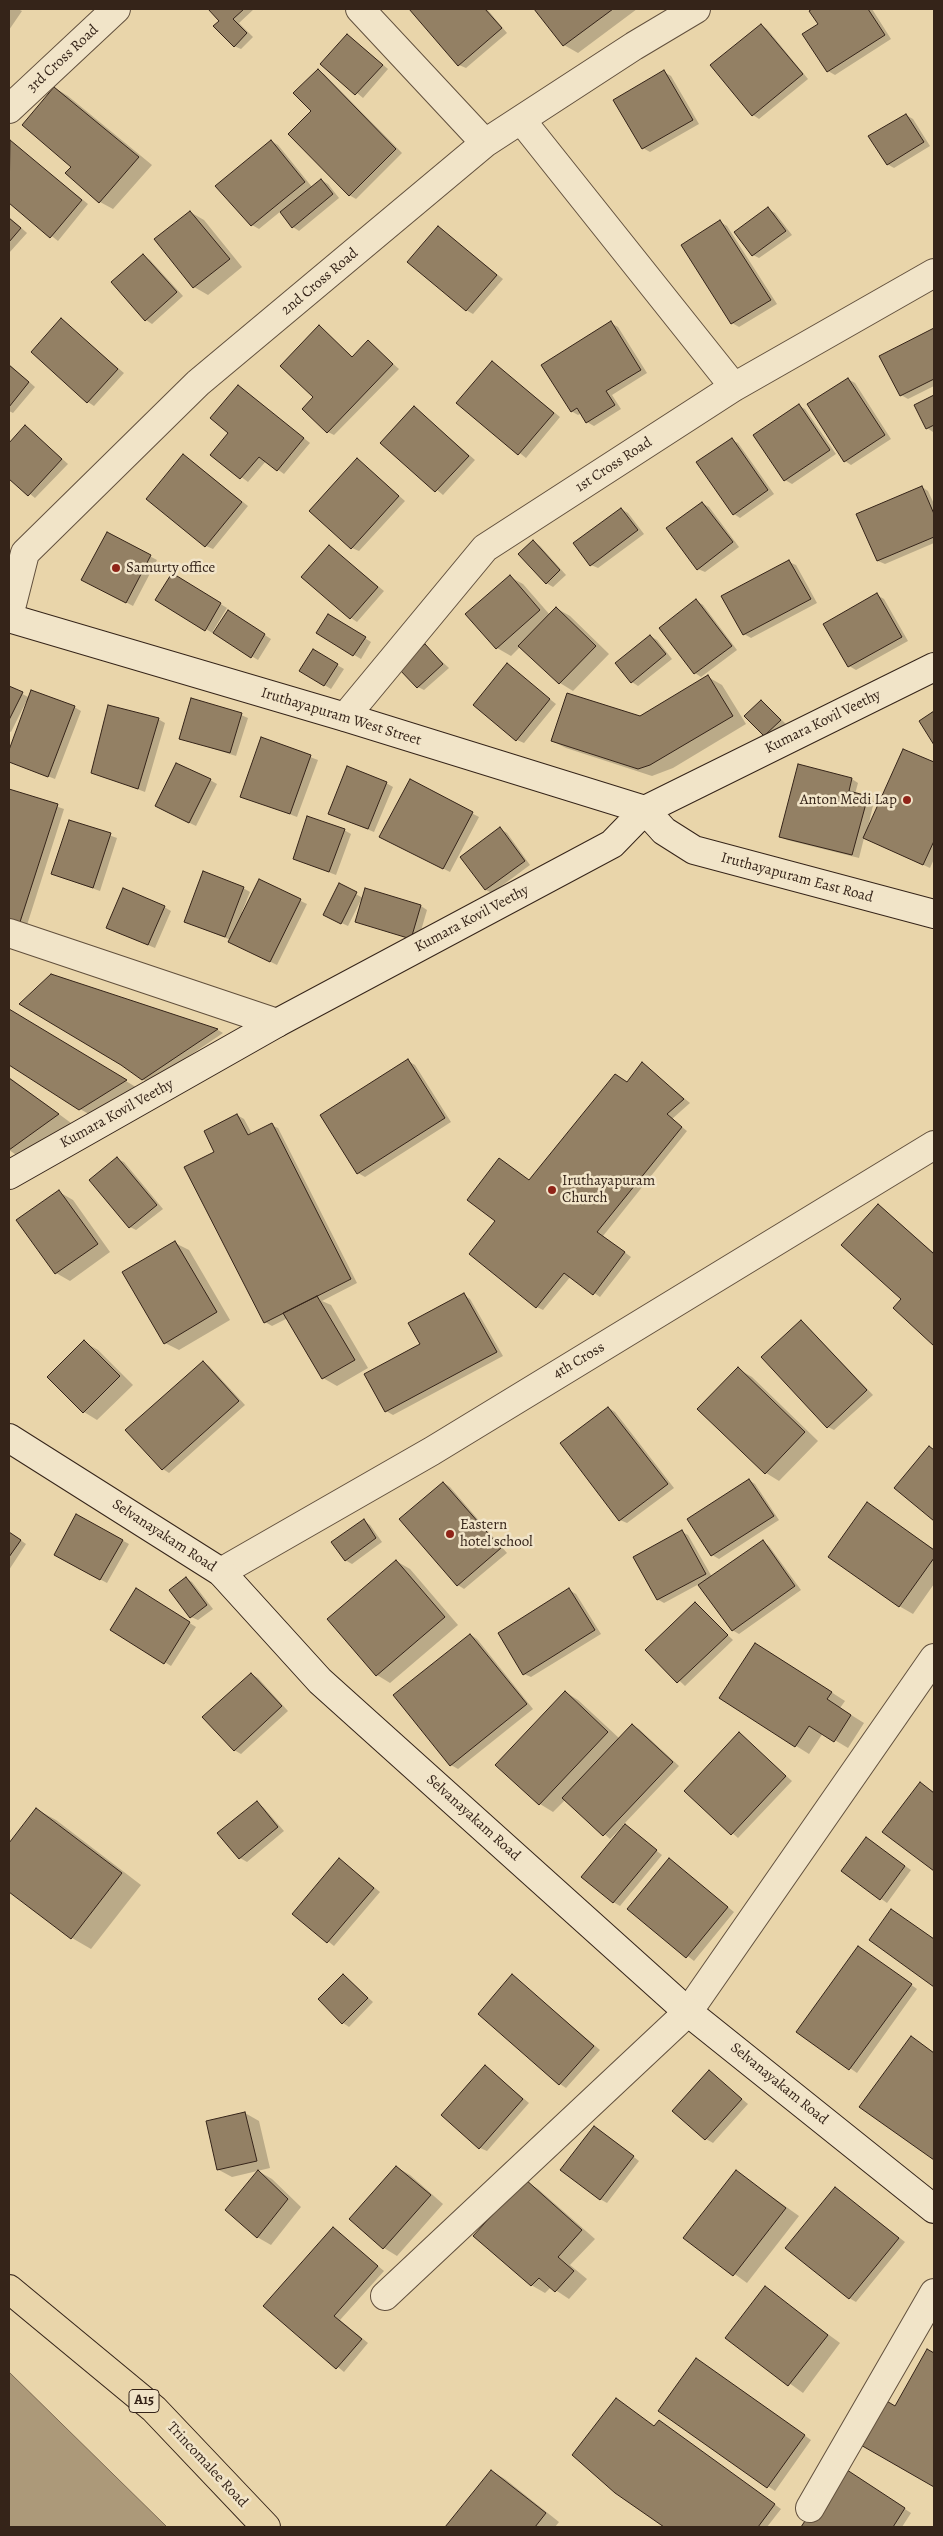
<!DOCTYPE html>
<html>
<head>
<meta charset="utf-8">
<style>
  body { margin:0 }
  #map { position:relative; width:943px; height:2536px; overflow:hidden; background:#e9d5aa; font-family:Alegreya,serif }
  canvas { display:block }
  .frame { position:absolute; inset:0; border:10px solid #352419; pointer-events:none }
</style>
</head>
<body>
<div id="map">
<canvas width="943" height="2536"></canvas>
<div class="frame"></div>
</div>
<script>
const c = document.querySelector('canvas').getContext('2d');
c.lineJoin = 'round';
function fill(path, color) { c.fillStyle = color; c.fill(path, 'evenodd'); }
const shape = rows => new Path2D(rows.map(r => 'M' + r).join(''));
function trace(path, color, width, dash) { c.strokeStyle = color; c.lineWidth = width; c.lineCap = dash ? 'butt' : 'round'; c.setLineDash(dash || []); c.stroke(path); }
function drawText(font, color, halo, rows, align = 'center') {
  c.font = font + ' Alegreya,serif'; c.lineWidth = 5; c.setLineDash([]); c.textBaseline = 'middle'; c.strokeStyle = halo; c.fillStyle = color; for (const [text, x, y, turn = 0] of rows) {
    c.save(); c.translate(x, y); c.rotate((+turn || 0) * Math.PI / 180); c.textAlign = isNaN(turn) ? turn : align; if (halo) c.strokeText(text, 0, 0); c.fillText(text, 0, 0); c.restore();
  }
}
const water = shape([
  [9,2372,167,2527,9,2527,9,2372]
]);
fill(water, '#ac9979');
trace(water, '#7c6a53', 1);
fill(shape([
  [9,9,18,9,22,11,9,30],
  [209,9,254,9,239,23,253,37,241,49,234,46,221,21],
  [411,9,487,9,507,33,466,68,459,65],
  [536,9,637,9,578,53,564,45],
  [815,9,872,9,891,39,835,75,828,71,804,34,820,24,811,11],
  [761,25,767,29,808,79,759,119,753,115],
  [348,35,388,69,363,98,322,64],
  [318,71,324,74,402,153,356,199,349,195,313,111],
  [664,72,671,76,699,124,650,152,643,148],
  [55,88,68,96,152,165,113,209,100,202,72,167],
  [906,115,913,119,930,146,894,168,887,164],
  [271,141,278,145,312,187,321,180,328,184,339,198,299,231,293,227,281,211,259,229,252,225,217,186],
  [10,142,88,204,58,241,9,202],
  [768,209,775,213,792,235,759,258,753,255],
  [190,212,204,220,242,267,208,295,194,287],
  [9,217,27,233,9,253],
  [720,222,727,226,777,304,739,327,732,323],
  [438,227,503,279,473,314,466,310],
  [143,256,150,260,183,296,152,324,146,320],
  [61,320,124,373,94,406,88,402],
  [611,323,618,327,647,373,612,395,621,409,594,426,587,422,582,413,578,415,571,411],
  [319,327,354,358,369,342,399,369,334,435,328,432,315,397],
  [934,329,934,386,908,399,901,395,881,356],
  [492,362,560,417,526,458,458,403],
  [9,364,35,387,13,413,9,411],
  [848,379,855,383,891,439,851,465,845,461],
  [245,391,310,443,284,474,266,461,248,482,212,455,230,432],
  [934,397,934,432,933,432,927,428,915,406],
  [799,406,805,409,836,454,792,484,785,480,754,435],
  [415,408,475,460,443,495,382,443],
  [26,427,68,464,35,498,9,477,9,445],
  [732,440,738,443,774,494,740,518,734,514],
  [190,460,248,506,213,549,206,546],
  [358,460,405,501,359,551,352,548],
  [922,487,928,491,934,504,934,543,885,564,878,561,858,515],
  [702,503,709,507,739,547,705,572,698,569],
  [621,509,628,513,644,534,598,568,591,565],
  [108,534,157,560,133,606,90,583],
  [534,542,540,546,566,575,553,587,546,583],
  [329,546,384,591,357,622,351,618],
  [789,562,796,565,817,603,751,638,744,634,723,597],
  [173,575,227,608,213,631,215,632,235,616,271,639,258,660,157,600],
  [510,577,523,584,550,615,556,608,570,616,609,654,573,691,560,683,521,646,511,656,497,648],
  [877,595,884,599,908,641,856,670,849,666],
  [697,601,703,605,737,650,701,677,695,673],
  [329,615,371,642,361,659,317,633],
  [650,636,657,640,672,659,638,686,632,682],
  [425,646,449,668,424,690,418,687],
  [313,651,344,669,331,689,301,671],
  [507,665,556,704,524,743,517,740],
  [708,677,722,685,746,724,673,768,652,776,566,748,552,741,640,718],
  [9,687,30,698,74,707,81,711,55,779,9,761,9,754,28,703,26,702,11,732,9,731],
  [762,701,787,725,771,739,765,735],
  [241,715,248,718,236,756,180,738],
  [158,719,165,723,145,792,92,772],
  [262,739,318,760,297,817,242,796],
  [904,750,934,764,934,859,930,868,864,838,859,858,787,840,780,836,852,779,858,783,855,794,874,801,867,832],
  [210,780,217,784,196,826,163,810],
  [410,781,479,817,450,872,387,840],
  [386,783,393,787,374,832,337,817],
  [9,790,64,809,27,925,9,920],
  [70,821,117,838,100,891,52,874],
  [500,829,507,833,530,865,492,893,486,890],
  [344,830,351,834,336,875,294,859],
  [260,881,307,904,277,965,236,945,231,940,185,922,243,888,250,892,242,912,244,913],
  [339,885,363,898,421,906,427,910,418,941,356,921,361,900,348,926,331,918],
  [164,907,171,911,155,948,114,931],
  [51,975,218,1030,223,1033,149,1083,142,1079],
  [9,1010,21,1017,139,1089,94,1117,80,1109,9,1064],
  [408,1061,415,1065,451,1122,365,1177,358,1173],
  [642,1064,690,1103,672,1119,687,1131,603,1236,631,1257,600,1297,571,1276,543,1310,537,1307,530,1181,628,1083],
  [9,1077,71,1123,21,1158,9,1150],
  [237,1115,244,1119,252,1134,271,1125,278,1128,357,1283,322,1301,331,1305,368,1368,337,1386,323,1378,288,1318,272,1326,265,1322,216,1152],
  [117,1159,124,1162,163,1209,136,1230,130,1227],
  [59,1192,73,1200,110,1252,70,1281,56,1273],
  [879,1205,934,1253,934,1344,894,1308,902,1299],
  [175,1243,189,1250,230,1320,179,1350,165,1343],
  [464,1295,470,1299,503,1356,393,1415,386,1411,421,1345],
  [801,1322,807,1326,873,1395,834,1430,828,1427],
  [84,1342,98,1350,133,1385,97,1420,84,1412],
  [203,1362,209,1366,245,1405,169,1473,163,1469],
  [738,1369,752,1377,818,1441,779,1481,766,1473,699,1409],
  [609,1408,615,1412,674,1488,627,1523,620,1520],
  [929,1448,934,1450,934,1520,896,1488],
  [749,1480,755,1484,779,1520,719,1559,712,1555],
  [444,1483,450,1487,507,1553,464,1589,458,1585],
  [867,1504,934,1549,934,1584,913,1614,899,1606],
  [77,1516,129,1544,107,1583,55,1555],
  [364,1521,370,1525,382,1542,352,1564,345,1560],
  [9,1532,26,1544,9,1570],
  [682,1532,688,1535,712,1577,763,1542,769,1546,801,1590,739,1634,732,1630,699,1584,664,1603,657,1599],
  [396,1561,410,1569,458,1625,390,1683,377,1675],
  [186,1578,192,1582,213,1609,198,1620,191,1617],
  [137,1590,196,1627,171,1666,112,1629],
  [569,1590,576,1594,601,1634,531,1677,524,1674],
  [695,1604,733,1640,685,1686,647,1650],
  [471,1635,477,1639,533,1709,458,1769,451,1765],
  [769,1652,845,1701,840,1708,864,1723,848,1748,823,1733,809,1754,720,1698],
  [251,1674,258,1678,288,1711,241,1754,234,1750],
  [565,1692,578,1700,620,1739,632,1726,639,1729,679,1766,623,1825,662,1855,620,1906,613,1902,623,1828,622,1827,610,1839,566,1799,553,1812,540,1804,497,1765],
  [739,1734,792,1781,738,1838,685,1791],
  [927,1788,934,1794,934,1869,884,1832],
  [257,1803,263,1807,284,1831,247,1862,240,1858],
  [36,1809,56,1820,141,1885,91,1949,72,1938,9,1890,9,1845],
  [872,1843,911,1870,887,1903,842,1871],
  [345,1864,380,1892,334,1946,294,1914],
  [676,1864,734,1912,694,1961,628,1909],
  [865,1951,917,1989,857,2073,798,2032],
  [343,1975,373,2002,349,2027,343,2023],
  [513,1976,600,2050,566,2088,560,2084],
  [918,2042,934,2053,934,2158,861,2106],
  [486,2067,529,2103,487,2151,480,2148],
  [709,2072,748,2104,713,2143,706,2139],
  [245,2113,259,2121,270,2168,232,2177,219,2170],
  [600,2131,639,2161,607,2203,600,2199],
  [396,2167,410,2175,443,2204,397,2256,384,2248,350,2219],
  [258,2171,272,2179,301,2207,271,2245,257,2237],
  [736,2171,799,2216,747,2283,685,2238],
  [525,2181,538,2189,595,2239,570,2265,587,2279,569,2299,551,2287,545,2293,531,2285],
  [835,2188,905,2242,856,2302,849,2298],
  [333,2229,384,2271,340,2320,368,2343,344,2372,265,2306],
  [765,2288,840,2343,803,2393,727,2338],
  [928,2351,934,2355,934,2485,861,2444,896,2407],
  [703,2364,811,2440,775,2491,660,2411],
  [665,2425,781,2509,767,2527,666,2527,615,2492,655,2427],
  [842,2468,911,2513,902,2527,803,2527],
  [491,2471,505,2479,559,2522,555,2527,446,2527]
]), '#0003');
const building = shape([
  [208,9,244,9,233,19,247,33,234,47,213,26,219,21,208,9],
  [409,9,485,9,502,28,458,66,409,9],
  [534,9,613,9,563,46,534,9],
  [812,9,868,9,885,35,827,72,802,34,818,24,809,11,812,9],
  [761,24,803,74,752,116,710,65,761,24],
  [347,34,383,65,355,95,320,64,347,34],
  [318,69,396,149,349,196,288,134,311,111,293,93,318,69],
  [664,70,693,120,642,149,613,100,664,70],
  [54,87,139,157,99,203,65,173,71,167,22,125,54,87],
  [906,114,924,142,887,165,868,136,906,114],
  [10,140,82,200,50,238,9,203,10,140],
  [271,140,305,182,251,226,215,186,271,140],
  [321,179,333,194,292,228,280,212,321,179],
  [768,207,786,231,752,256,734,232,768,207],
  [190,211,230,259,193,288,154,239,190,211],
  [9,218,21,228,9,242,9,218],
  [720,220,771,300,731,324,681,245,720,220],
  [438,226,497,275,466,311,407,262,438,226],
  [143,254,177,292,145,321,111,282,143,254],
  [61,318,118,369,87,403,31,352,61,318],
  [611,321,641,370,606,391,615,405,586,423,577,408,571,412,541,365,611,321],
  [319,325,352,357,368,340,393,364,327,433,302,409,313,397,280,366,319,325],
  [934,328,934,379,900,396,879,356,934,328],
  [492,361,554,413,518,455,456,403,492,361],
  [9,365,29,382,9,407,9,365],
  [848,378,885,435,844,462,807,404,848,378],
  [238,385,304,438,277,471,259,457,240,479,210,455,228,433,210,418,238,385],
  [934,395,934,425,926,429,914,405,934,395],
  [799,404,830,450,784,481,753,435,799,404],
  [414,406,469,456,435,492,380,443,414,406],
  [25,425,62,459,28,496,9,479,9,443,25,425],
  [732,438,768,490,733,515,696,462,732,438],
  [183,454,242,502,205,547,146,499,183,454],
  [357,458,399,496,351,549,309,511,357,458],
  [922,486,934,514,934,537,877,561,856,514,922,486],
  [702,502,733,542,697,570,666,528,702,502],
  [621,508,638,530,590,566,573,543,621,508],
  [107,532,151,555,126,603,81,580,107,532],
  [533,540,560,570,546,584,518,554,533,540],
  [329,545,378,587,350,619,301,577,329,545],
  [789,560,811,599,743,635,721,596,789,560],
  [172,573,221,603,205,631,155,600,172,573],
  [510,575,540,610,496,649,465,614,510,575],
  [877,593,902,637,848,667,823,624,877,593],
  [696,599,732,646,694,674,659,628,696,599],
  [556,607,596,646,559,684,518,646,556,607],
  [228,610,265,634,251,658,213,633,228,610],
  [328,614,366,637,353,656,316,633,328,614],
  [650,635,666,654,631,683,615,663,650,635],
  [425,644,443,664,417,688,399,669,425,644],
  [313,649,338,664,324,686,299,671,313,649],
  [507,663,550,699,516,741,473,705,507,663],
  [708,675,733,716,650,765,638,769,551,741,567,693,640,716,708,675],
  [9,686,23,692,9,720,9,686],
  [31,690,75,706,48,777,9,762,9,750,31,690],
  [191,698,242,713,230,753,179,739,191,698],
  [761,700,781,720,764,736,744,716,761,700],
  [108,705,159,718,138,789,91,773,108,705],
  [934,711,934,745,919,721,934,711],
  [261,737,311,755,290,814,240,797,261,737],
  [903,749,934,762,934,841,923,865,863,838,903,749],
  [176,763,211,779,189,823,155,806,176,763],
  [798,764,852,778,849,791,868,796,852,855,779,837,798,764],
  [347,766,387,782,368,829,328,814,347,766],
  [410,779,473,812,443,869,379,837,410,779],
  [9,789,58,804,20,922,9,919,9,789],
  [307,816,345,829,329,872,293,859,307,816],
  [69,820,111,833,93,888,51,874,69,820],
  [500,827,525,861,485,890,460,857,500,827],
  [203,871,244,887,225,937,184,922,203,871],
  [259,879,301,899,270,962,228,942,259,879],
  [339,883,357,892,341,924,323,915,339,883],
  [123,888,165,906,148,945,106,928,123,888],
  [365,888,421,905,411,939,355,922,365,888],
  [51,974,127,999,218,1029,142,1080,121,1065,19,1004,51,974],
  [9,1009,127,1080,79,1110,9,1065,9,1009],
  [408,1059,445,1118,357,1174,320,1115,408,1059],
  [642,1062,684,1099,667,1114,682,1127,597,1232,625,1252,593,1295,564,1273,536,1308,469,1254,495,1221,467,1200,499,1158,529,1180,615,1074,627,1082,642,1062],
  [9,1078,59,1114,9,1150,9,1078],
  [237,1114,248,1135,272,1123,351,1279,264,1323,184,1167,214,1152,204,1131,237,1114],
  [117,1157,157,1205,129,1228,89,1180,117,1157],
  [59,1190,98,1244,55,1274,16,1220,59,1190],
  [878,1204,934,1254,934,1346,893,1308,901,1299,841,1245,878,1204],
  [175,1241,217,1312,164,1344,122,1272,175,1241],
  [464,1293,497,1352,385,1412,364,1374,420,1344,408,1323,464,1293],
  [317,1296,355,1360,322,1379,283,1313,317,1296],
  [801,1320,867,1390,827,1428,761,1357,801,1320],
  [84,1340,120,1376,83,1413,47,1377,84,1340],
  [203,1361,239,1401,162,1470,125,1430,203,1361],
  [738,1367,805,1432,765,1474,697,1409,738,1367],
  [608,1407,668,1484,619,1521,560,1443,608,1407],
  [929,1446,934,1450,934,1521,894,1488,929,1446],
  [749,1479,774,1516,711,1556,687,1519,749,1479],
  [443,1482,501,1548,457,1586,399,1519,443,1482],
  [867,1502,934,1550,934,1558,899,1607,828,1557,867,1502],
  [76,1514,123,1540,100,1580,54,1555,76,1514],
  [364,1519,376,1538,345,1561,331,1542,364,1519],
  [682,1530,706,1574,657,1600,633,1557,682,1530],
  [9,1532,21,1540,9,1557,9,1532],
  [763,1540,795,1586,732,1631,698,1585,763,1540],
  [396,1560,445,1617,376,1676,327,1619,396,1560],
  [186,1577,207,1605,190,1618,169,1590,186,1577],
  [136,1588,190,1622,164,1664,110,1630,136,1588],
  [569,1588,595,1630,523,1675,498,1633,569,1588],
  [695,1602,728,1635,677,1683,645,1650,695,1602],
  [470,1634,527,1704,450,1766,393,1695,470,1634],
  [755,1643,832,1692,827,1699,851,1715,834,1742,809,1726,795,1747,719,1698,755,1643],
  [251,1673,282,1706,234,1751,202,1717,251,1673],
  [565,1691,608,1732,539,1805,495,1765,565,1691],
  [632,1724,673,1762,603,1836,562,1798,632,1724],
  [739,1732,786,1776,731,1835,684,1791,739,1732],
  [920,1782,934,1793,934,1871,882,1832,920,1782],
  [257,1801,278,1827,239,1859,217,1833,257,1801],
  [36,1808,122,1873,71,1939,9,1892,9,1843,36,1808],
  [625,1824,657,1850,613,1903,581,1877,625,1824],
  [866,1837,905,1866,880,1900,841,1871,866,1837],
  [339,1858,374,1888,327,1943,292,1914,339,1858],
  [669,1858,728,1907,686,1958,627,1909,669,1858],
  [891,1909,934,1939,934,1987,869,1940,891,1909],
  [858,1946,912,1984,849,2070,796,2032,858,1946],
  [343,1974,368,1998,342,2024,318,1999,343,1974],
  [512,1974,594,2046,559,2085,478,2014,512,1974],
  [911,2036,934,2053,934,2160,859,2107,911,2036],
  [485,2065,523,2099,479,2149,441,2115,485,2065],
  [709,2070,742,2099,705,2140,672,2111,709,2070],
  [245,2112,257,2161,217,2170,206,2121,245,2112],
  [594,2126,634,2156,600,2200,560,2170,594,2126],
  [396,2166,431,2195,383,2249,349,2219,396,2166],
  [258,2170,288,2199,257,2238,225,2210,258,2170],
  [736,2170,786,2208,733,2276,683,2238,736,2170],
  [525,2179,582,2230,558,2257,574,2271,555,2292,539,2278,531,2286,473,2236,525,2179],
  [835,2187,899,2238,849,2299,785,2248,835,2187],
  [333,2227,378,2266,334,2316,362,2339,336,2369,263,2306,333,2227],
  [765,2286,828,2335,788,2386,725,2338,765,2286],
  [927,2349,934,2353,934,2487,859,2444,885,2400,895,2406,927,2349],
  [696,2358,805,2435,767,2488,658,2411,696,2358],
  [616,2398,654,2426,659,2420,775,2504,758,2527,664,2527,615,2493,572,2455,616,2398],
  [841,2466,905,2508,893,2527,801,2527,841,2466],
  [491,2470,546,2513,535,2527,445,2527,491,2470]
]);
fill(building, '#938064');
trace(building, '#352419', 1);
const street = shape([
  [360,9,485,143],
  [9,109,116,9],
  [522,121,734,387],
  [9,616,25,553,198,383,485,143,634,46,696,9],
  [345,717,485,548,734,387,934,273],
  [9,933,277,1023],
  [221,1572,432,1451,934,1145],
  [385,2296,688,2012,934,1658],
  [810,2508,934,2293]
]);
const secondary = shape([
  [9,618,345,717,645,810,664,831,694,850,934,914],
  [9,1175,277,1023,612,844,645,810,934,667],
  [9,1438,221,1572,320,1681,688,2012,934,2209]
]);
const highway = shape([
  [9,2289,154,2409,266,2527]
]);
trace(street, '#62503d', 30);
trace(secondary, '#352419', 30);
trace(highway, '#352419', 30);
trace(street, '#f1e4c8', 28);
trace(secondary, '#f1e4c8', 28);
trace(highway, '#e9d5aa', 28);
for (const [x, y, r, color] of [
  [116,568,5,"#8f2418"],
  [907,800,5,"#8f2418"],
  [552,1190,5,"#8f2418"],
  [450,1534,5,"#8f2418"]
]) { const dot = new Path2D(); dot.arc(x, y, r, 0, 2 * Math.PI); c.fillStyle = color; c.fill(dot); trace(dot, '#f1e4c8', 2); }
for (const [x, y, w] of [
  [144,2401,30]
]) { const box = new Path2D(); box.roundRect(x - w / 2, y - 11.5, w, 23, 4); c.fillStyle = '#f1e4c8'; c.fill(box); trace(box, '#352419', 1); }
drawText('bold 14px', '#352419', null, [
  ["A15",144,2401]
]);
drawText('15px', '#352419', '#f1e4c8', [
  ["3rd Cross Road",63,59,-43],
  ["2nd Cross Road",320,282,-40],
  ["1st Cross Road",614,465,-33],
  ["Iruthayapuram West Street",341,717,17],
  ["Kumara Kovil Veethy",823,722,-26],
  ["Iruthayapuram East Road",797,878,15],
  ["Kumara Kovil Veethy",472,919,-28],
  ["Kumara Kovil Veethy",117,1114,-29],
  ["4th Cross",579,1361,-31],
  ["Selvanayakam Road",164,1536,33],
  ["Selvanayakam Road",473,1818,42],
  ["Selvanayakam Road",779,2084,39],
  ["Trincomalee Road",207,2465,47]
]);
drawText('15px', '#352419', '#f1e4c8', [
  ["Samurty office",126,568],
  ["Anton Medi Lap",897,800,"right"],
  ["Iruthayapuram",562,1181],
  ["Church",562,1198],
  ["Eastern",460,1525],
  ["hotel school",460,1542]
], 'left');
</script>
</body>
</html>
